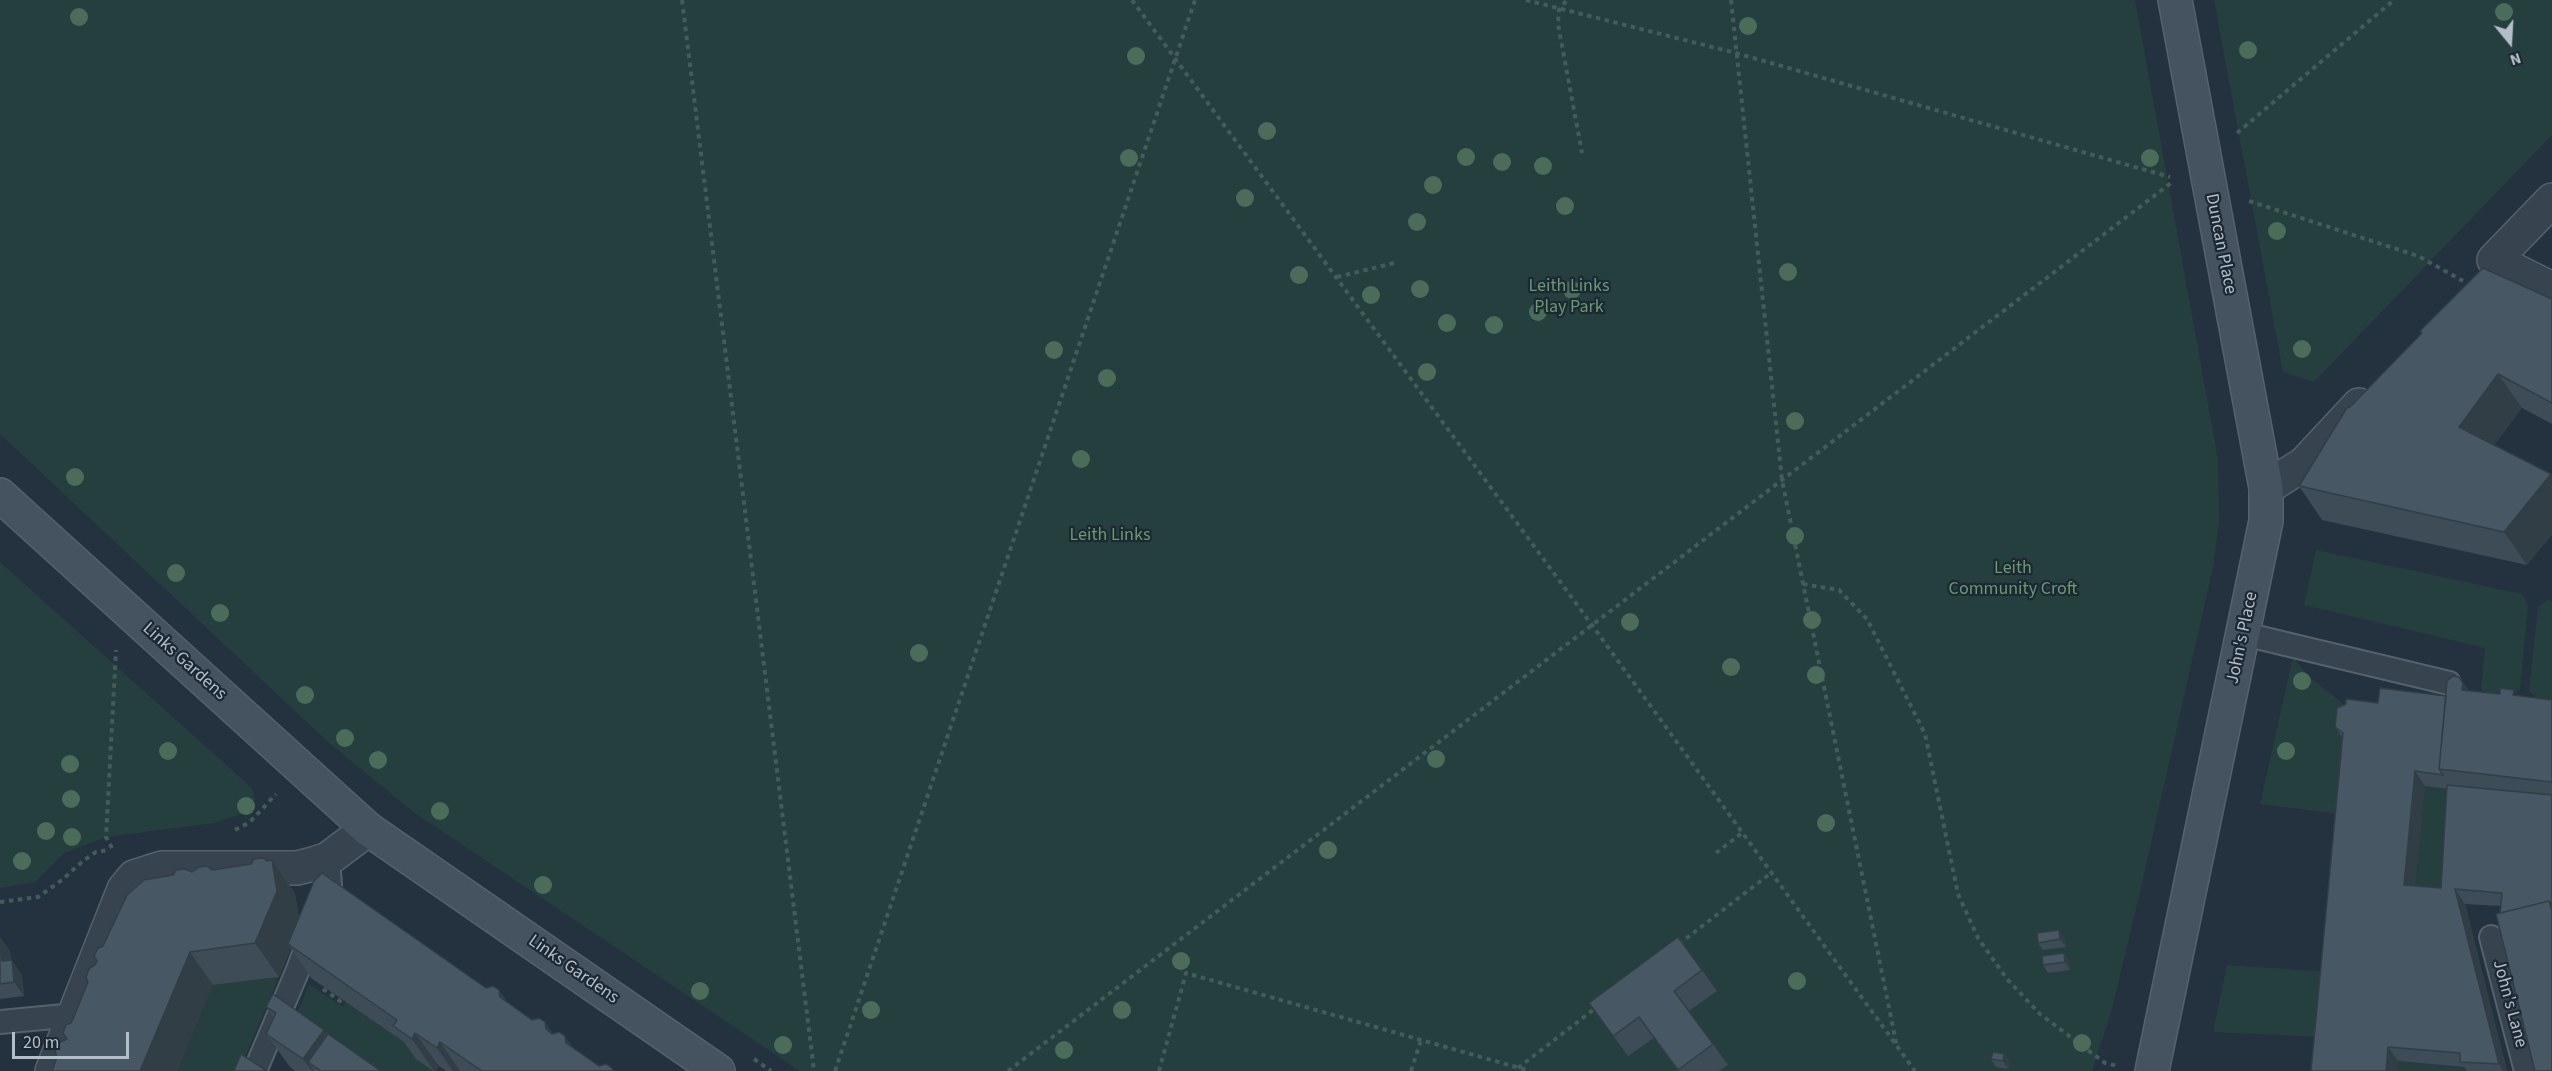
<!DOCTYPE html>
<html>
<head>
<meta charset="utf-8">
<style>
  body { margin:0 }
  #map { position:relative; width:2552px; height:1071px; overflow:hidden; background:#23323e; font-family:"Source Sans 3",sans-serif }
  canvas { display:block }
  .north { position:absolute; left:2480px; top:12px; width:60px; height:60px; -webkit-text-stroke:4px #1c2833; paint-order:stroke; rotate:162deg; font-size:16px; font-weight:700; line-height:24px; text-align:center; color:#b3bec9 }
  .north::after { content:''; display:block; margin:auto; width:21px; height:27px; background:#b3bec9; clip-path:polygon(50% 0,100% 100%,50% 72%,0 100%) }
  .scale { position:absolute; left:12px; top:1032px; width:117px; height:27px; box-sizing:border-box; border:3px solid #b3bec9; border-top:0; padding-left:8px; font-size:18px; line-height:21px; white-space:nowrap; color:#b3bec9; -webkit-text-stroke:4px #1c2833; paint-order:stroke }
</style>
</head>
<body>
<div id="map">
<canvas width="2552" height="1071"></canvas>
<div class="north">N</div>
<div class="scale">20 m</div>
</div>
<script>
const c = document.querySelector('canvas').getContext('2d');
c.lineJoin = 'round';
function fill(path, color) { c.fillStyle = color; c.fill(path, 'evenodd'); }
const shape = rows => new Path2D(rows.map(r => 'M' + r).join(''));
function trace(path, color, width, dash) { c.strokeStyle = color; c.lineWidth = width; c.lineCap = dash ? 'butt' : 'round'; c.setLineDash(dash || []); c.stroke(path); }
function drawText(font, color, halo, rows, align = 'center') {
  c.font = font + ' "Source Sans 3",sans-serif'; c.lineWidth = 4.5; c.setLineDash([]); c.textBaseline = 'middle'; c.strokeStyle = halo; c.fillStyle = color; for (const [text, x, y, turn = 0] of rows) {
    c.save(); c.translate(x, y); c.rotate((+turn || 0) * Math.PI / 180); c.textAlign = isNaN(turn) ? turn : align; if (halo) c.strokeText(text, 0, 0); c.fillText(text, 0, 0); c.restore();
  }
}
fill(shape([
  [0,0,2135,0,2218,459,2219,521,2214,563,2141,888,2112,1009,2092,1071,800,1071,412,811,327,741,0,434],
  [2214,0,2552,0,2552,135,2314,382,2283,372],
  [2316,550,2522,594,2528,605,2520,689,2514,694,2487,698,2481,689,2485,648,2304,605],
  [0,562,252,788,255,800,248,812,214,823,106,837,64,853,35,882,0,888],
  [2547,600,2552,601,2552,704,2538,699,2529,691,2538,607],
  [2293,657,2308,676,2356,714,2347,815,2260,804],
  [2425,786,2453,790,2451,902,2414,899],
  [2227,965,2331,972,2325,1037,2213,1032],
  [279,977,239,1071,178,1071,213,985],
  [309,984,343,1007,346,1001,421,1053,417,1059,433,1071,357,1071,292,1025],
  [2398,1061,2470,1068,2470,1071,2398,1071]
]), '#253f3e');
const lane = shape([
  [2244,634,2449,683],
  [2491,937,2526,1071],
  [0,1022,74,1015],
  [255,1071,297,972,330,885,328,859]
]);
const street = shape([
  [2552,200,2494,260,2552,289],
  [2266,488,2304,464,2359,405],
  [52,1071,124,889,134,877,162,868,297,868,313,864,328,859,368,829]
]);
const secondary = shape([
  [0,495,368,829,718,1071],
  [2152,1071,2266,521,2266,488,2175,0]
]);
trace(lane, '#55616c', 26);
trace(street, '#55616c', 36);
trace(secondary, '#55616c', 36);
trace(shape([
  [682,0,814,1071],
  [1132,0,1592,625,1915,1071],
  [1526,0,1736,53,2170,177],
  [1731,0,1782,480,1897,1047],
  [1566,1,1559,10,1558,24,1582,153],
  [2237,133,2394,0],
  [2249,201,2418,256,2463,281],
  [1337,277,1394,263],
  [1803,584,1839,590,1867,619,1925,734,1958,894,1978,938,2007,979,2040,1014,2105,1063,2118,1066],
  [235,830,250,822,276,794],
  [112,848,106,837,116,650],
  [1716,853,1742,833],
  [0,902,38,897,62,880,83,861,96,852,109,850],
  [1679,944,1771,873],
  [323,989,340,1001,341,998],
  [754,1059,771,1071],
  [1518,1068,1597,1007],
  [835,1071,1195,0],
  [1008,1071,2171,183],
  [1159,1071,1186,973,1530,1071],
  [1411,1071,1421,1040]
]), '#435b5a', 4, [4.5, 4.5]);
trace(lane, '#37434e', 22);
trace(street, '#37434e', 33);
trace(secondary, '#455361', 33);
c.fillStyle = '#4a6c58';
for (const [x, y] of [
  [2504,12],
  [79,17],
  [1748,26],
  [2248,50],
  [1136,56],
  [1267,131],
  [1466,157],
  [1129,158],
  [2150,158],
  [1502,162],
  [1543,166],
  [1433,185],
  [1245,198],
  [1565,206],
  [1417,222],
  [2277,231],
  [1788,272],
  [1299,275],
  [1420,289],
  [1572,290],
  [1371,295],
  [1538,312],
  [1447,323],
  [1494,325],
  [2302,349],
  [1054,350],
  [1427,372],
  [1107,378],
  [1795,421],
  [1081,459],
  [75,477],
  [1795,536],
  [176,573],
  [220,613],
  [1812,620],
  [1630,622],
  [919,653],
  [1731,667],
  [1816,675],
  [2302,681],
  [305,695],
  [345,738],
  [168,751],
  [2286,751],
  [1436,759],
  [378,760],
  [70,764],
  [71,799],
  [246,806],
  [440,811],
  [1826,823],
  [46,831],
  [72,837],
  [1328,850],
  [22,861],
  [543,885],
  [1181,961],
  [1797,981],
  [700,991],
  [871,1010],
  [1122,1010],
  [2082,1043],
  [783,1045],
  [1064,1050]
]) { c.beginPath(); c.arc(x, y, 9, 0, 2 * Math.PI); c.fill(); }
fill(shape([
  [2552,299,2552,424,2522,408,2494,445,2527,565,2322,520,2299,486,2349,408],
  [2459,677,2469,691,2552,700,2552,1071,2500,913,2501,906,2465,904,2507,1071,2467,1071,2464,1067,2398,1061,2398,1071,2311,1071,2342,737,2335,727,2378,703,2446,696],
  [2425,786,2447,789,2441,888,2415,885],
  [272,860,295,894,299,917,486,988,499,990,508,1003,532,1020,545,1022,553,1034,575,1050,599,1066,612,1068,614,1071,446,1071,439,1066,436,1071,433,1071,416,1059,404,1042,311,978,291,948,279,977,213,985,67,1039,71,1023,103,946,192,872],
  [2059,930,2064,937,2066,947,2043,950,2038,943],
  [0,937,10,951,11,960,22,975,24,996,0,999],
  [2069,960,2070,970,2048,973,2043,965],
  [1702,970,1717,991,1689,1011,1728,1065,1719,1071,1678,1071,1654,1038,1628,1056,1589,1003],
  [266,1007,324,1030,327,1035,381,1071,295,1071,290,1067,266,1034,274,1018],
  [2004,1054,2010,1061,2008,1069,1996,1067,1991,1059]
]), '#3d4c56');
fill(shape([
  [2498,374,2522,408,2483,460,2459,427],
  [2551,474,2552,476,2552,535,2527,565,2504,532],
  [2459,677,2478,703,2462,690],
  [2415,771,2425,786,2414,899,2404,885],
  [272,860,295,894,300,925,288,944,291,948,279,977,255,943],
  [2455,889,2465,904,2507,1071,2503,1071,2499,1064],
  [2059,930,2064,937,2066,947,2060,939],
  [0,937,10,951,13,976,2,961],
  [190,952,213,985,178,1071,140,1071],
  [2064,953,2069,960,2070,970,2065,962],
  [12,960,22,975,24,996,14,982],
  [499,990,522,1024,500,997],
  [545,1022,569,1056,546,1029],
  [324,1030,347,1063,308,1062,314,1071,312,1071,303,1059],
  [415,1033,439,1066,436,1071,434,1071,412,1039],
  [565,1036,589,1069,566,1043],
  [440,1042,460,1071,453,1071,437,1048],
  [2388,1047,2398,1061,2398,1071,2386,1071],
  [2004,1054,2010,1061,2008,1069,2003,1061]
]), '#323e46');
const building = shape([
  [2483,268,2552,299,2552,403,2498,374,2459,427,2551,474,2504,532,2299,486,2348,406,2349,408,2422,333,2420,331,2483,268],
  [2453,676,2459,677,2463,683,2462,690,2500,694,2500,688,2514,690,2513,695,2552,700,2552,782,2439,769,2447,681,2453,676],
  [2380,688,2446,696,2439,769,2443,775,2415,771,2404,885,2441,888,2447,785,2552,795,2552,905,2549,901,2500,913,2502,893,2455,889,2499,1064,2460,1062,2460,1053,2388,1047,2386,1071,2311,1071,2343,733,2335,727,2337,708,2346,704,2346,699,2378,703,2380,688],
  [263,858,267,861,272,860,277,891,255,943,190,952,140,1071,52,1071,57,1057,55,1052,58,1043,67,1039,63,1033,66,1025,71,1023,73,1019,88,982,86,977,89,969,95,965,97,961,94,956,98,948,103,946,127,895,144,880,173,875,176,870,185,869,192,872,199,867,207,866,212,870,251,864,254,859,263,858],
  [322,873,486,988,493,986,499,990,500,997,532,1020,539,1018,545,1022,546,1029,552,1034,559,1032,565,1036,566,1043,599,1066,606,1064,612,1068,612,1071,482,1071,440,1042,437,1048,415,1033,412,1039,393,1026,397,1020,288,944,314,881,322,873],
  [2549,901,2552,911,2552,1071,2535,1071,2496,914,2549,901],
  [2059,930,2060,939,2038,943,2037,933,2059,930],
  [1678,937,1702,970,1674,991,1713,1044,1678,1070,1639,1017,1613,1036,1589,1003,1678,937],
  [0,938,2,961,12,960,14,982,0,984,0,938],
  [2064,953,2065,962,2043,965,2042,956,2064,953],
  [273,994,324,1030,303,1059,266,1034,276,1013,266,1007,273,994],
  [328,1034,381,1071,321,1071,308,1062,328,1034],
  [1993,1052,2004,1054,2003,1061,1991,1059,1993,1052],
  [241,1054,267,1071,234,1071,241,1054]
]);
fill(building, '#475864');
trace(building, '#323e46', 1.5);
drawText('18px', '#b3bec9', '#1c2833', [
  ["Duncan Place",2220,244,79],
  ["John's Place",2243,638,-78],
  ["Links Gardens",184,662,42],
  ["Links Gardens",573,970,35],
  ["John's Lane",2509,1004,75]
]);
drawText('18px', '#699b6e', '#1c2833', [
  ["Leith Links",1569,287],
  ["Play Park",1569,308],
  ["Leith Links",1110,536],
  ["Leith",2013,569],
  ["Community Croft",2013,590]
]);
</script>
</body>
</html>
